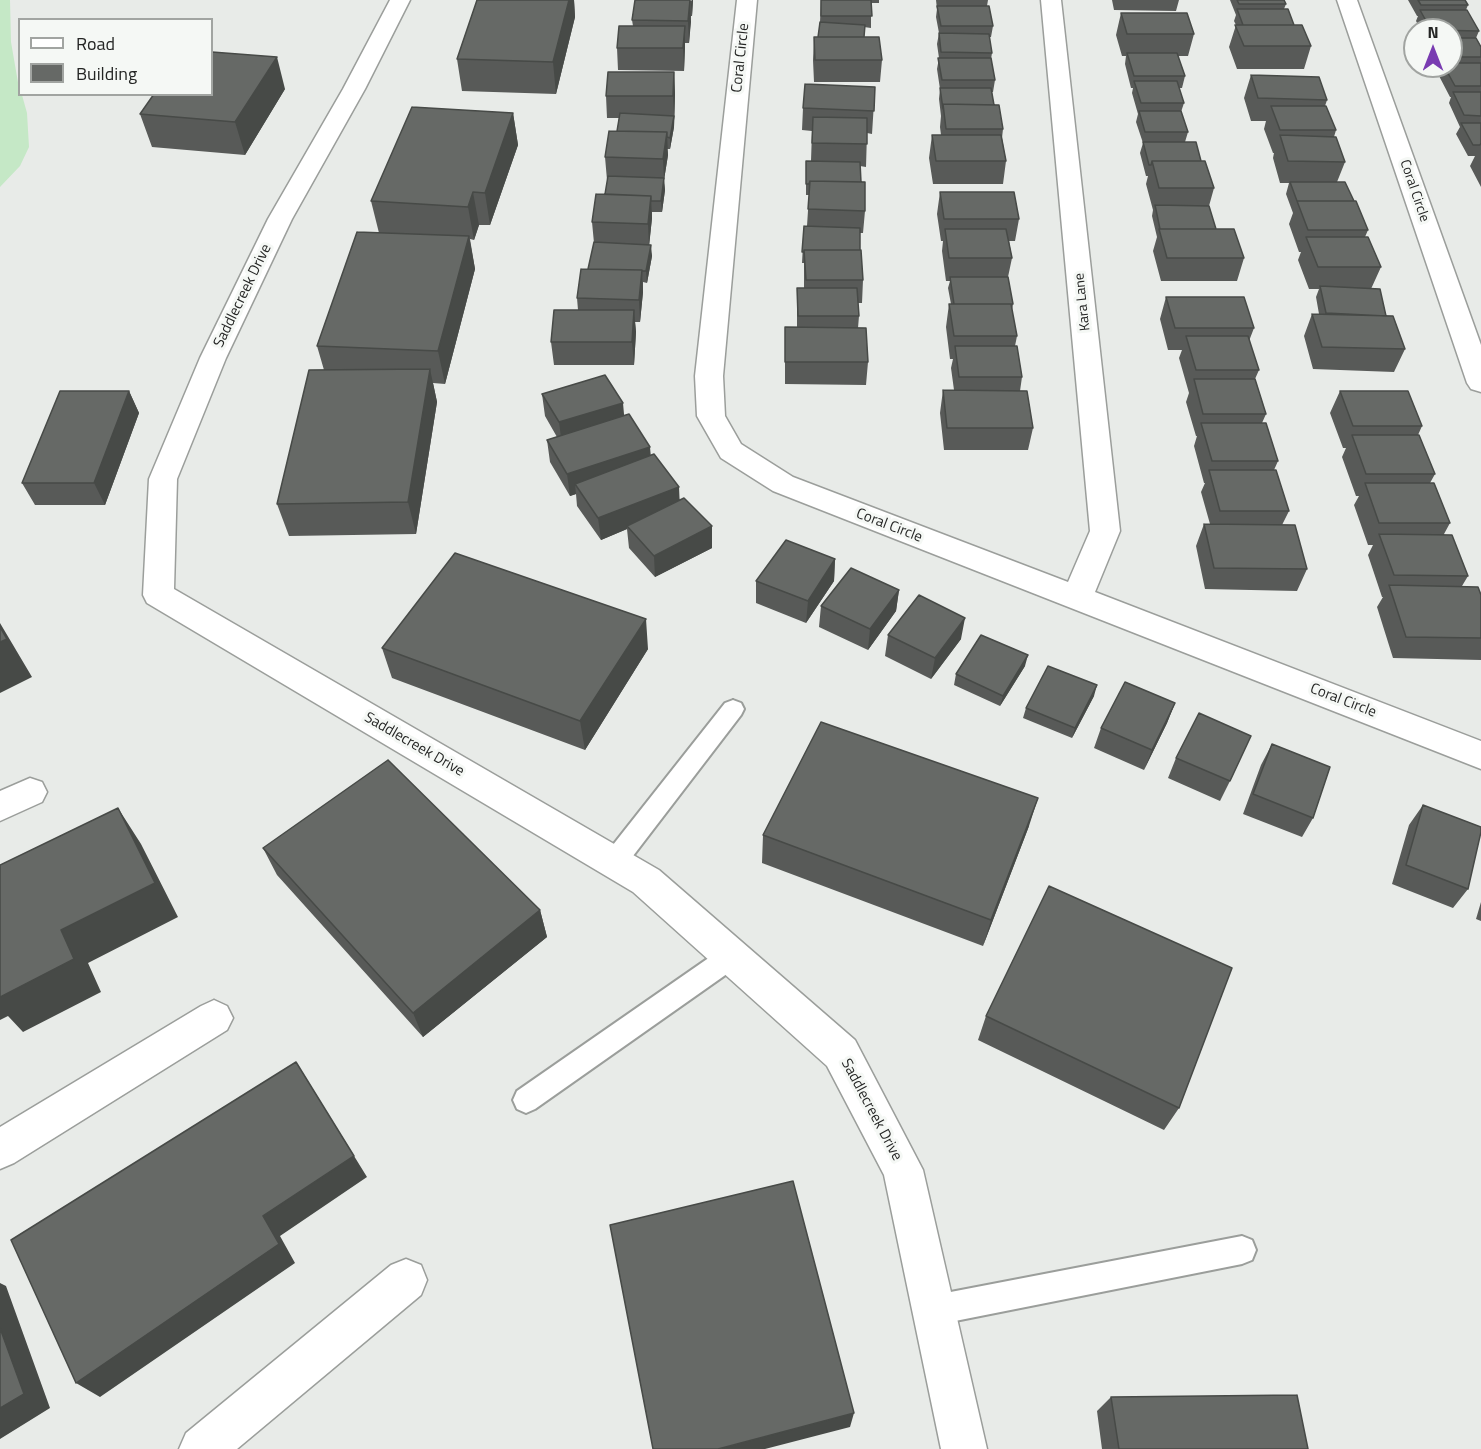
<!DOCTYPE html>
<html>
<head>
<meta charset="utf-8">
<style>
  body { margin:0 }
  #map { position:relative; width:1481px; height:1449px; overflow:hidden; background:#e8ebe8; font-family:"Titillium Web",sans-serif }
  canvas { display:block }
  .legend { position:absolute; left:18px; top:18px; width:195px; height:78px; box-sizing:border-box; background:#f5f8f5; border:2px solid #a1a4a1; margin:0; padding:8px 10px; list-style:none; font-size:18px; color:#242524 }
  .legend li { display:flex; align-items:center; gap:12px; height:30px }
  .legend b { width:30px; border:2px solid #a1a4a1 }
  .north { position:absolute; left:1403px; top:18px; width:60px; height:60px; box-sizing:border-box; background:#f5f8f5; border:2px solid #a1a4a1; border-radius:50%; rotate:0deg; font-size:16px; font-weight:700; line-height:24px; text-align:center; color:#242524 }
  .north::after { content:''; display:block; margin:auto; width:21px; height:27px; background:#793cb1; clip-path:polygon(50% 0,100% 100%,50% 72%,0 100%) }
</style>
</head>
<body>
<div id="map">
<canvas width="1481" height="1449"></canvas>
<ul class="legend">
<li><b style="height:8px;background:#fff"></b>Road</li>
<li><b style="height:16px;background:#666966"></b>Building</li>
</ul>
<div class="north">N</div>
</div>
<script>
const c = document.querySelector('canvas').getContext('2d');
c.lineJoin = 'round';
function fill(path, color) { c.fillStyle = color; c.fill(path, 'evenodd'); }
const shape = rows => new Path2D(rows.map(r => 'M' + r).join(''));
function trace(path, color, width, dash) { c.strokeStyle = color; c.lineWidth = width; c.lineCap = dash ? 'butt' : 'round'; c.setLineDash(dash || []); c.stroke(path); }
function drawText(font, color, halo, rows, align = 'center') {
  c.font = font + ' "Titillium Web",sans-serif'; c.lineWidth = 6; c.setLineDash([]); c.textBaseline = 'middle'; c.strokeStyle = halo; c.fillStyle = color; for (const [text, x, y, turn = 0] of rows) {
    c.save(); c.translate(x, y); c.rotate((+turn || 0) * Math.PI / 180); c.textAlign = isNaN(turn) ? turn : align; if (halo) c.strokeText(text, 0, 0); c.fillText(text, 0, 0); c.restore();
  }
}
fill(shape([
  [0,0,10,0,11,42,20,94,22,95,27,113,29,147,20,166,0,187]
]), '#c5e8c6');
const service = shape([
  [733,700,741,703,744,709,741,715,623,869,614,872,605,869,602,862,605,855,725,703,733,700],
  [732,945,741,948,745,956,741,964,535,1109,526,1113,517,1109,513,1100,517,1091,723,948,732,945],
  [1242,1236,1252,1240,1256,1250,1252,1260,1242,1264,935,1325,925,1320,920,1310,925,1300,935,1295,1242,1236]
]);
const minor = shape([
  [390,0,410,0,365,89,292,219,226,358,177,479,174,589,659,870,855,1040,923,1170,987,1449,941,1449,884,1175,827,1066,633,892,147,603,143,595,149,479,200,358,268,219,343,89,390,0],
  [737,0,757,0,723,376,725,416,741,444,793,477,1068,582,1090,531,1041,0,1061,0,1120,531,1095,592,1481,741,1481,769,773,491,721,458,697,416,695,376,737,0],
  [1337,0,1357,0,1481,345,1481,392,1471,389,1467,383,1337,0],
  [30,778,42,782,47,792,42,802,0,821,0,791,30,778],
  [214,1000,227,1006,233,1018,227,1030,14,1163,0,1169,0,1127,201,1006,214,1000],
  [406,1259,421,1265,427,1280,421,1295,237,1449,179,1449,186,1433,391,1265,406,1259]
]);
trace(service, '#9b9e9b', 4);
trace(minor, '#9b9e9b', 3);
fill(service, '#fff');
fill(minor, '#fff');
fill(shape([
  [477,0,574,0,575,17,556,94,462,91,457,59],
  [693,0,692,16,691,16,689,43,685,43,684,71,618,70,617,48,633,26,632,20],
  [817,0,879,0,879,3,871,3,871,28,864,27,864,37,882,60,880,82,814,82,813,60,814,37,818,37,820,22,821,0],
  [936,0,988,0,987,6,993,26,991,37,989,37,992,53,991,59,995,80,993,92,992,92,994,105,1003,129,1002,138,1006,161,1003,184,933,184,929,158,932,135,941,135,940,127,941,116,939,99,940,89,937,69,939,58,937,44,939,33,936,17,937,9],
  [1112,0,1179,0,1176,11,1114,10],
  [1230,0,1284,0,1286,4,1284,9,1294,25,1311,46,1304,69,1237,69,1229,47,1236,25,1234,21,1236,15],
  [1408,0,1465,0,1468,5,1466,10,1479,31,1476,38,1481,47,1481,187,1470,166,1475,156,1468,156,1456,134,1460,127,1449,103,1451,97,1450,97,1438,74,1440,69,1434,69,1432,66,1451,66,1451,30,1421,30,1416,21,1418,16,1417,16],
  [1121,13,1194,34,1188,56,1178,56,1185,76,1182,88,1179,88,1184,103,1181,112,1188,132,1185,142,1201,161,1214,188,1209,206,1216,229,1244,258,1237,281,1161,281,1153,251,1157,237,1152,216,1153,210,1146,184,1148,176,1146,176,1140,153,1143,143,1136,122,1138,114,1132,93,1133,88,1131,88,1125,64,1126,56,1122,56,1116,35],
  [674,72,675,94,674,127,670,149,667,149,668,155,664,180,665,190,662,212,652,212,652,218,649,245,652,256,647,283,643,282,643,292,640,322,635,322,636,332,634,365,554,365,551,342,578,310,577,298,588,269,594,243,592,222,605,194,608,180,607,180,605,157,617,131,619,118,607,118,606,96],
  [1251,75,1327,100,1325,106,1336,130,1334,137,1345,162,1337,182,1354,201,1368,230,1365,237,1381,267,1371,289,1405,349,1394,372,1313,369,1304,336,1312,314,1319,314,1316,297,1319,289,1309,289,1298,260,1301,252,1299,252,1289,224,1293,213,1286,194,1289,183,1280,183,1273,158,1274,153,1273,153,1264,129,1266,121,1251,121,1244,98],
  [875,87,872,134,867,133,866,167,860,166,861,182,865,211,863,233,860,233,860,250,863,280,862,303,858,303,859,316,858,328,868,362,866,385,785,384,785,327,797,327,797,288,804,288,804,263,802,263,804,226,807,226,809,195,806,195,806,161,811,161,812,131,802,130,803,108],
  [285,89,245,155,152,147,140,114],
  [513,113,518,145,490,225,479,225,474,240,470,239,475,269,445,384,433,383,437,402,416,534,289,536,277,504,324,370,317,346,379,233,371,201],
  [940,192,1019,219,1015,241,1009,241,1012,258,1008,277,1013,304,1012,310,1017,336,1015,346,1022,377,1020,391,1033,428,1028,450,944,450,940,413,943,390,954,390,951,368,953,359,950,359,946,327,949,304,951,304,948,288,950,281,946,281,942,251,943,241,941,241,937,214],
  [1166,297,1254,328,1249,341,1259,370,1255,379,1266,414,1262,423,1278,461,1274,470,1289,511,1282,525,1307,569,1297,591,1205,589,1196,546,1204,524,1210,524,1201,492,1205,483,1204,483,1194,446,1197,436,1196,436,1186,402,1189,393,1179,358,1182,350,1168,350,1160,319],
  [129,391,139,413,105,505,35,505,22,483],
  [1340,391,1422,426,1418,435,1435,474,1430,483,1450,523,1444,534,1468,576,1462,586,1481,595,1481,660,1393,658,1377,607,1383,597,1382,597,1368,555,1373,545,1368,545,1354,505,1359,496,1356,496,1342,457,1346,448,1343,448,1330,413],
  [542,394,624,416,712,548,655,577,629,548,627,529,601,540,577,506,576,494,570,496,550,462,547,440,557,437,545,416],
  [835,559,834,581,806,623,756,603,756,581],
  [899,590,896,611,868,650,819,627,821,606],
  [888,635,961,639,931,679,885,656],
  [382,648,648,649,585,750,392,678],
  [1025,666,1000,706,954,685,956,674],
  [1094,696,1072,738,1023,718,1026,708],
  [1175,703,1167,723,1144,770,1094,748,1101,728],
  [1272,744,1313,818,1302,837,1243,814,1261,765],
  [1176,758,1230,781,1220,801,1168,778],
  [1423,805,1468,889,1453,908,1392,884,1409,825],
  [1029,826,983,946,762,863,763,835],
  [263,848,540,910,547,937,423,1037,277,875],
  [1481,902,1481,921,1476,919],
  [986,1016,1179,1108,1164,1130,978,1040],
  [1111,1397,1308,1449,1102,1449,1097,1411]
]), '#585a58');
fill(shape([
  [569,0,574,0,575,17,556,94,553,62],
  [690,0,691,22,689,43,688,21],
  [692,0,693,0,692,16,691,5],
  [685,26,685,48,684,71,683,48],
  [277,57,285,89,245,155,235,122],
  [674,72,675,94,674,127,670,149,670,138,674,116,673,96],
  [513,113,518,145,490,225,485,193],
  [667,132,668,155,664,180,665,190,662,212,661,201,664,179,663,159],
  [473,192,479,225,474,240,468,207],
  [651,196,652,218,649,247,648,224],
  [469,236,475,269,445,384,438,351],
  [651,245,652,256,647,283,646,271],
  [642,270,643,292,640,322,639,300],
  [634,310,636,332,634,365,632,342],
  [430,369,437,402,416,534,408,502],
  [129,391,139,413,105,505,94,483],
  [623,403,625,425,562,445,559,422],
  [650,447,652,469,575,484,576,494,570,496,567,474],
  [679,487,680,509,627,526,627,529,601,540,598,518],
  [712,526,712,548,655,577,654,556],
  [835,559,834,581,806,623,808,601],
  [899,590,896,611,868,650,870,629],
  [965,618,961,639,931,679,935,658],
  [646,619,648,649,585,750,580,721],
  [0,623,32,677,0,693],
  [1028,655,1025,666,1000,706,1003,696],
  [1097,685,1094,696,1072,738,1075,728],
  [1175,703,1167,723,1144,770,1152,750],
  [1038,798,1029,826,983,946,991,920],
  [118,808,141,844,178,917,88,963,101,992,23,1032,8,1016,0,1020,0,996,61,930],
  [540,910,547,937,423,1037,413,1013],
  [296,1062,367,1177,280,1236,295,1263,100,1397,76,1383,263,1216],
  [0,1283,6,1286,50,1408,0,1439],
  [854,1413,850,1427,765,1449,718,1449]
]), '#474a47');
const building = shape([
  [477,0,569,0,553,62,457,59,477,0],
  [635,0,690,0,688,21,632,20,635,0],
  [821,0,871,0,872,16,821,16,821,0],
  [1237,0,1284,0,1286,4,1239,4,1237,0],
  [1418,0,1465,0,1468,5,1421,5,1418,0],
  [937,6,989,6,993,26,941,26,937,6],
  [1237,9,1288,9,1294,25,1243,25,1237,9],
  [1420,10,1467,10,1479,31,1431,30,1420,10],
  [1121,13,1187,13,1194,34,1127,34,1121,13],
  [820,22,865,25,864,37,818,37,820,22],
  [1235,25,1302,25,1311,46,1244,46,1235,25],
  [619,26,685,26,683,48,617,48,619,26],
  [939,33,989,34,992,53,941,52,939,33],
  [814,37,879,37,882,60,815,60,814,37],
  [1451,38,1476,38,1481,47,1481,57,1451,57,1451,38],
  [212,52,277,57,235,122,140,114,154,94,212,94,212,52],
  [1127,53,1177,53,1185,76,1134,76,1127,53],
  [938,58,991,58,995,80,942,80,938,58],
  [1451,63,1481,63,1481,86,1455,86,1444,66,1451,66,1451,63],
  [608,72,674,72,673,96,606,96,608,72],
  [1251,75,1319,77,1327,100,1258,98,1251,75],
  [1134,81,1177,81,1184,103,1141,103,1134,81],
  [805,84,875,87,874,111,803,108,805,84],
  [940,88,991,88,994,105,943,104,943,109,940,88],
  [1453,92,1481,92,1481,116,1464,115,1453,92],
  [943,104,999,105,1003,129,946,129,943,104],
  [1271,106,1326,106,1336,130,1280,130,1271,106],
  [412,107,513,113,485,193,473,192,468,207,371,201,412,107],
  [1139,111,1181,111,1188,132,1145,132,1139,111],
  [620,113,674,116,670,138,667,137,667,132,617,131,620,113],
  [813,117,867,118,867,144,812,143,813,117],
  [1461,123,1481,123,1481,143,1480,145,1473,145,1461,123],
  [609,131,667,132,663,159,605,157,609,131],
  [932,135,1001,135,1006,161,936,161,932,135],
  [1280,135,1336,137,1345,162,1288,161,1280,135],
  [1143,142,1196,142,1201,161,1152,161,1151,165,1149,165,1143,142],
  [806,161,860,162,861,182,810,181,809,184,806,184,806,161],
  [1152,161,1205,161,1214,188,1159,188,1152,161],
  [608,176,664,178,661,201,651,201,651,196,605,194,608,176],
  [810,181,865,182,865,211,808,209,810,181],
  [1290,182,1345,182,1354,201,1297,201,1290,182],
  [940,192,1014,192,1019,219,944,219,940,192],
  [596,194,651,196,648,224,592,222,596,194],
  [1297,201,1356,201,1368,230,1308,230,1297,201],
  [1155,205,1209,206,1216,229,1160,229,1155,205],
  [804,226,860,228,860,250,804,250,804,252,802,252,804,226],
  [945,229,1006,229,1012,258,949,258,945,229],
  [1159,229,1234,229,1244,258,1167,258,1159,229],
  [357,232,469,236,438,351,317,346,357,232],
  [1306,237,1368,237,1381,267,1318,267,1306,237],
  [594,242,651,245,646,271,642,271,642,270,588,269,594,242],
  [804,250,861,250,863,280,806,280,804,250],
  [581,269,642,270,639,300,577,298,581,269],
  [950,277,1008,277,1013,304,954,304,950,277],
  [1320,286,1380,289,1386,316,1326,313,1320,286],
  [797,288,857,288,859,316,798,316,797,288],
  [1166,297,1244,297,1254,328,1175,328,1166,297],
  [949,304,1011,304,1017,336,954,336,949,304],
  [554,310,634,310,632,342,551,342,554,310],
  [1312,314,1393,316,1405,349,1322,347,1312,314],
  [785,327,866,328,868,362,785,362,785,327],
  [1186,336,1248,336,1259,370,1196,370,1186,336],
  [955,346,1017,346,1022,377,959,377,955,346],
  [430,369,408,502,277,504,309,370,430,369],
  [605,375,623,403,559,422,542,394,605,375],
  [1194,379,1255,379,1266,414,1203,414,1194,379],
  [943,390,1027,391,1033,428,947,428,943,390],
  [60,391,129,391,94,483,22,483,60,391],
  [1340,391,1408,391,1422,426,1353,426,1340,391],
  [629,414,650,447,567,474,547,440,629,414],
  [1201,423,1266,423,1278,461,1212,461,1201,423],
  [1352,435,1419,435,1435,474,1366,474,1352,435],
  [654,454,679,487,598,518,575,484,654,454],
  [1209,470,1276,470,1289,511,1220,511,1209,470],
  [1365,483,1434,483,1450,523,1379,523,1365,483],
  [684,498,712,526,654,556,627,526,684,498],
  [1204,524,1295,525,1307,569,1214,568,1204,524],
  [1379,534,1452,535,1468,576,1394,575,1379,534],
  [786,540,835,559,808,601,756,581,786,540],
  [455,553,646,619,580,721,382,648,455,553],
  [851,568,899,590,870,629,821,606,851,568],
  [1389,585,1478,587,1481,595,1481,638,1406,637,1389,585],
  [919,595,965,618,935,658,888,635,919,595],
  [0,627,7,639,0,642,0,627],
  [981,635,1028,655,1003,696,956,674,981,635],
  [1048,666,1097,685,1075,728,1026,708,1048,666],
  [1125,682,1175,703,1152,750,1101,728,1125,682],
  [1199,713,1251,736,1230,781,1176,758,1199,713],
  [821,722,1038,798,991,920,763,835,821,722],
  [1272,744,1330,767,1313,818,1253,794,1272,744],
  [388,760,540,910,413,1013,263,848,388,760],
  [1423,805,1481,827,1481,832,1468,889,1406,865,1423,805],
  [118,808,155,883,61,930,74,959,0,997,0,865,118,808],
  [1049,886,1232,968,1179,1108,986,1016,1049,886],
  [296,1062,354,1156,263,1216,279,1244,76,1383,11,1240,296,1062],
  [793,1181,854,1413,718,1449,653,1449,610,1225,793,1181],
  [0,1328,24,1394,0,1408,0,1328],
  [1297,1395,1308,1449,1119,1449,1111,1397,1297,1395]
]);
fill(building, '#666966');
trace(building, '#474a47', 1.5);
drawText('14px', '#242524', '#f5f8f5', [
  ["Coral Circle",1414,191,71],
  ["Kara Lane",1083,302,-96]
]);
drawText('15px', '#242524', '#f5f8f5', [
  ["Coral Circle",741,58,-84],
  ["Saddlecreek Drive",243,296,-64],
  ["Coral Circle",889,526,21],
  ["Coral Circle",1343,701,21],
  ["Saddlecreek Drive",414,745,30],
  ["Saddlecreek Drive",871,1110,62]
]);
</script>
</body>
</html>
